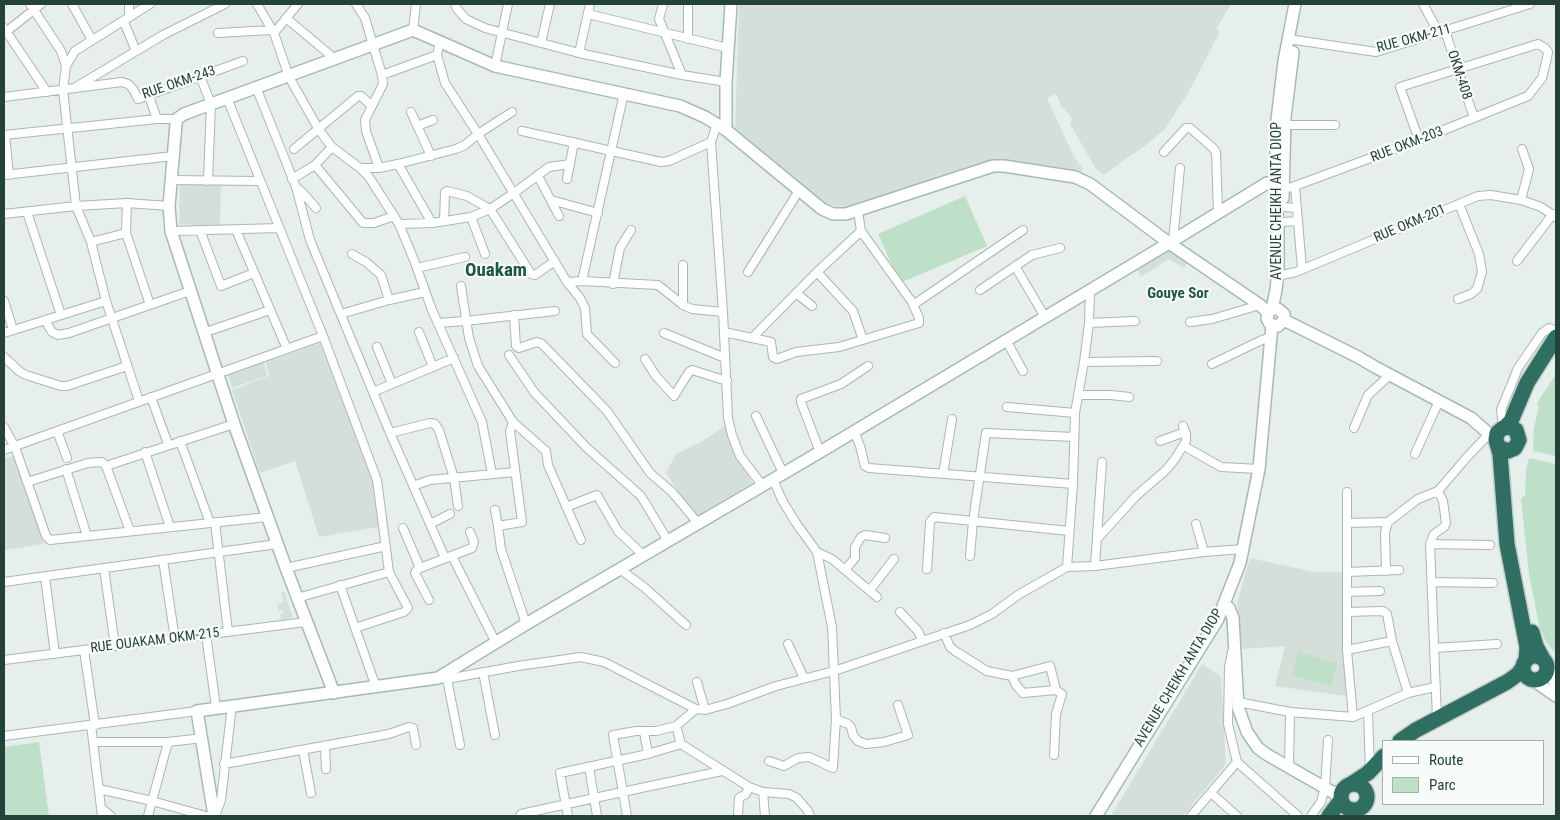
<!DOCTYPE html>
<html>
<head>
<meta charset="utf-8">
<style>
  body { margin:0 }
  #map { position:relative; width:1560px; height:820px; overflow:hidden; background:#e6efeb; font-family:"Roboto Condensed",sans-serif }
  canvas { display:block }
  .frame { position:absolute; inset:0; border:5px solid #24423a; pointer-events:none }
  .legend { position:absolute; left:1382px; top:740px; width:162px; height:65px; box-sizing:border-box; background:#f7fbf9; border:1px solid #a3b1ad; margin:0; padding:6px 9px; list-style:none; font-size:15px; color:#24423a }
  .legend li { display:flex; align-items:center; gap:10px; height:25px }
  .legend b { width:25px; border:1px solid #a3b1ad }
</style>
</head>
<body>
<div id="map">
<canvas width="1560" height="820"></canvas>
<div class="frame"></div>
<ul class="legend">
<li><b style="height:6px;background:#fff"></b>Route</li>
<li><b style="height:14px;background:#bfe0c8"></b>Parc</li>
</ul>
</div>
<script>
const c = document.querySelector('canvas').getContext('2d');
c.lineJoin = 'round';
function fill(path, color) { c.fillStyle = color; c.fill(path, 'evenodd'); }
const shape = rows => new Path2D(rows.map(r => 'M' + r).join(''));
function trace(path, color, width, dash) { c.strokeStyle = color; c.lineWidth = width; c.lineCap = dash ? 'butt' : 'round'; c.setLineDash(dash || []); c.stroke(path); }
function drawText(font, color, halo, rows, align = 'center') {
  c.font = font + ' "Roboto Condensed",sans-serif'; c.lineWidth = 4.5; c.setLineDash([]); c.textBaseline = 'middle'; c.strokeStyle = halo; c.fillStyle = color; for (const [text, x, y, turn = 0] of rows) {
    c.save(); c.translate(x, y); c.rotate((+turn || 0) * Math.PI / 180); c.textAlign = isNaN(turn) ? turn : align; if (halo) c.strokeText(text, 0, 0); c.fillText(text, 0, 0); c.restore();
  }
}
fill(shape([
  [739,4,1231,4,1217,28,1220,32,1188,93,1165,129,1146,145,1103,175,1096,169,1070,124,1072,118,1061,106,1056,93,1047,98,1074,157,1083,169,1079,175,1002,162,996,158,852,207,833,206,818,199,735,132],
  [180,184,221,185,220,227,179,224],
  [1170,249,1189,261,1184,268,1169,259,1141,277,1136,268,1164,251],
  [320,343,374,482,379,527,319,537,295,461,260,473,232,390,269,376,266,362],
  [264,362,267,376,232,388,228,375],
  [726,425,752,483,695,517,666,473,676,454,703,441],
  [15,456,44,544,4,550,4,459],
  [1250,558,1314,572,1347,572,1347,696,1275,686,1285,646,1242,649,1237,603],
  [284,592,293,617,282,621,280,615,284,613,283,610,279,611,277,604,284,602,281,593],
  [1202,664,1221,677,1226,764,1183,816,1111,816]
]), '#d4dfda');
fill(shape([
  [965,196,987,246,900,283,878,234],
  [1556,374,1556,456,1533,451,1534,428,1539,406,1537,403],
  [1529,458,1556,464,1556,654,1546,642,1539,625,1529,574,1521,499,1525,495,1526,469],
  [1298,652,1337,663,1331,686,1292,675],
  [39,742,49,816,4,816,4,747]
]), '#bfe0c8');
const street = shape([
  [30,4,61,51,66,66,75,51,150,4],
  [72,4,92,40],
  [257,4,274,33,289,77,319,130,332,147,360,168,369,177,399,224,414,260,432,310,482,422,492,474],
  [356,4,365,18,382,75,383,84,365,120,366,131,379,168],
  [455,4,457,9,466,19,485,28,579,53,682,75,726,82],
  [663,4,659,19,682,75],
  [1423,4,1439,33],
  [588,14,728,48],
  [129,16,129,4],
  [286,18,335,59],
  [124,22,136,51],
  [4,28,47,92],
  [413,30,416,4],
  [1445,31,1474,118],
  [6,32,41,4],
  [218,33,272,30],
  [274,33,298,4],
  [688,39,688,4],
  [1295,40,1376,52,1530,4],
  [541,43,550,4],
  [579,53,590,4],
  [437,55,445,83,478,134,567,282,580,298,585,308,587,334,615,363],
  [66,66,63,90,76,206,91,242,106,301,139,401],
  [495,66,508,4],
  [382,75,437,55,440,41],
  [200,76,211,104,208,181],
  [76,87,163,35,225,4],
  [256,87,296,187,310,240,390,433,445,558],
  [149,96,157,119],
  [4,97,122,82,128,84,133,89,138,99,243,61],
  [227,98,323,336,377,480,389,572,408,608,404,612,355,628],
  [411,112,431,156],
  [717,124,711,142,723,312,728,418,732,435,740,456,762,485],
  [1285,125,1335,125],
  [417,126,433,120],
  [522,131,661,162,669,161,711,142],
  [4,135,157,119,177,119],
  [5,135,9,175],
  [294,149,358,96,361,96,372,106],
  [1164,152,1186,128,1190,128,1213,148,1216,152,1218,213],
  [398,164,432,223],
  [315,165,363,223,374,223,394,216],
  [360,168,379,168,398,164,456,149,465,145,478,134,512,112],
  [4,175,173,156],
  [538,176,559,216],
  [292,179,315,165,332,147],
  [567,179,574,142],
  [171,180,260,181],
  [1281,185,1288,188,1295,186,1419,140,1528,96,1542,78,1547,58,1548,52,1545,48,1538,44,1400,87,1419,140],
  [1295,186,1302,269],
  [296,187,302,192,316,208],
  [551,200,598,213],
  [1521,200,1529,169,1522,149],
  [127,203,126,233,150,305],
  [1283,207,1296,208],
  [27,212,61,315],
  [4,214,76,206,127,203,169,206],
  [471,217,485,254],
  [444,221,445,192,447,191,467,196,490,209,531,274,535,275,555,261],
  [1283,222,1298,221],
  [399,224,432,223,471,217,490,209,514,193,549,167,570,164],
  [200,230,221,286,254,273],
  [236,230,287,349],
  [171,231,279,228],
  [1173,241,1180,168],
  [91,242,126,233],
  [352,254,366,262,381,275,389,300],
  [1517,261,1553,214],
  [683,265,683,305],
  [1015,266,1045,317],
  [417,268,465,257],
  [748,272,800,189],
  [817,272,853,311,863,340],
  [1282,275,1296,272,1478,196,1491,195,1521,200,1541,207,1556,217],
  [582,281,624,93],
  [567,282,582,281,658,285,683,305,692,309,723,312],
  [613,284,620,248,631,230],
  [461,286,469,338,478,366,513,422,546,451,548,465,581,540],
  [980,290,1032,255,1060,248],
  [796,293,812,306],
  [1458,299,1471,294,1477,289,1482,272,1479,254,1459,204],
  [4,301,13,330],
  [913,305,1023,230],
  [341,314,389,300,425,292],
  [514,315,516,346,519,348,537,342,542,344,607,411,650,473,672,492,698,523],
  [45,320,52,332,58,335,69,333,190,291],
  [1190,322,1212,319,1260,305],
  [438,323,465,321,555,311],
  [1089,323,1135,321],
  [419,332,433,367],
  [724,332,771,342,773,357,777,359,796,352,839,347,919,323,919,318,912,302,861,231],
  [4,333,106,301],
  [203,333,270,310],
  [664,333,725,358],
  [752,338,817,272,861,231,858,211],
  [1006,340,1023,371],
  [377,347,392,384],
  [509,355,534,392,587,448,641,496,668,541],
  [4,357,19,371,26,375,61,386,67,386,127,366],
  [645,359,656,376,674,396,689,372,692,370,727,381],
  [1084,362,1157,361],
  [1212,364,1262,340,1271,337],
  [373,392,454,358],
  [1078,395,1111,395,1129,397],
  [151,397,168,444],
  [1007,407,1075,413],
  [756,416,783,473],
  [513,422,510,431,522,522,498,526,501,549,526,624],
  [4,427,15,447,46,536,50,540,267,517],
  [1354,428,1368,395,1390,375],
  [1503,428,1501,410,1518,368,1542,333,1549,328,1556,331],
  [57,431,67,458],
  [854,431,860,446,865,466,869,468,1073,484],
  [390,433,430,423,435,424,439,430,454,478,458,506],
  [180,441,210,523],
  [1160,441,1185,432],
  [1184,446,1221,467,1259,469],
  [4,450,323,336],
  [145,452,170,527],
  [820,452,801,402,801,399,841,384,868,366],
  [1415,454,1439,401],
  [106,466,234,424],
  [66,469,87,536],
  [943,474,952,419],
  [773,479,782,500,796,523,817,552,832,559,877,597],
  [27,482,88,463,102,462,106,466,130,531],
  [413,486,430,480,515,472],
  [1347,492,1347,650,1353,717],
  [566,507,597,495,618,531,643,555],
  [495,510,498,526],
  [215,522,228,632],
  [1347,523,1388,522],
  [430,524,450,514],
  [1196,524,1204,552],
  [403,528,420,568],
  [1097,539,1136,496,1166,470,1175,459,1186,441,1186,434,1183,426],
  [1430,544,1490,545],
  [452,556,496,643],
  [970,556,973,521,986,433,1074,437],
  [163,560,175,639],
  [1095,566,1102,462],
  [1067,567,1073,484,1075,413,1084,362,1089,323,1090,290],
  [104,568,115,646],
  [286,568,386,546],
  [620,569,645,588,686,625],
  [927,569,930,522,934,517,1069,531],
  [845,570,855,558,855,547,861,537,865,535,885,538],
  [1386,571,1385,532,1388,522,1418,499,1438,491,1468,456,1489,434],
  [1347,572,1399,570],
  [45,577,55,654],
  [4,582,277,544],
  [1431,582,1493,583],
  [340,585,376,687],
  [870,590,894,559],
  [1347,592,1380,591],
  [297,598,389,572],
  [429,600,415,573,416,571,420,568,472,548,474,542,470,532],
  [900,612,918,631,922,640],
  [1347,612,1383,611,1387,614,1392,641,1408,693],
  [944,633,950,647,955,651,987,671,1012,676,1016,685,1023,693,1056,690,1062,694,1056,714,1054,755],
  [206,635,216,707],
  [788,644,804,678],
  [1434,648,1497,644],
  [84,650,95,725],
  [1347,650,1392,641],
  [1232,652,1229,667,1228,724,1237,762,1298,816],
  [4,660,306,622],
  [483,672,495,735],
  [1012,676,1050,666,1056,690],
  [440,678,447,679,518,666,581,657,604,662,696,709,705,710,727,704,776,686,834,671,970,625,992,614,1018,595,1067,567,1095,566,1204,552,1243,549],
  [447,679,460,745],
  [697,682,705,710],
  [1238,702,1290,712,1353,717,1408,693,1435,687],
  [1368,711,1370,770],
  [836,719,848,724,851,727,853,735,858,741,866,744,884,742,908,735,898,705],
  [1437,719,1430,544,1434,534,1444,527,1446,523,1443,501,1438,491],
  [91,725,102,816],
  [676,726,681,744,749,787,763,792,789,794,797,798,808,811,810,816],
  [644,732,648,754],
  [4,736,197,711],
  [93,742,168,742,203,738],
  [325,746,326,769],
  [303,750,311,793],
  [769,761,784,766,798,758,809,757,833,768,836,719,832,627,817,552],
  [224,764,389,734,409,727,413,728,416,745],
  [589,767,597,816],
  [1289,768,1290,712],
  [99,789,152,801,206,816],
  [763,792,765,816],
  [1211,793,1237,816],
  [101,808,111,816],
  [148,816,168,742],
  [215,816,221,800,232,705],
  [520,816,521,814,641,788,722,771],
  [568,816,560,773,648,754,681,744],
  [627,816,613,735,636,731,656,731,676,726,696,709],
  [738,816,739,798,746,794,749,787],
  [1191,816,1237,762],
  [1311,816,1321,802,1325,787,1328,740]
]);
const secondary = shape([
  [726,130,726,82,731,4],
  [1283,198,1285,117,1293,52],
  [1272,309,1276,290,1278,271,1278,226,1275,181,1277,120,1284,61,1295,4],
  [1284,320,1358,357,1375,367,1471,418,1496,440],
  [1224,604,1229,608,1233,618,1238,707,1247,732,1258,748,1266,754,1341,797],
  [1547,668,1556,684],
  [1535,680,1540,685,1556,696],
  [334,693,286,568,234,424,171,231,169,206,176,124,177,119,184,114,413,30,495,66,680,106,705,117,726,130,822,209,833,214,846,214,993,166,1004,166,1075,177,1090,184,1169,243,1260,305,1268,313,1267,319,1270,324,1278,326,1284,320,1284,314,1278,309,1272,309,1268,313],
  [214,816,197,711,438,678,526,624,820,452,1169,243,1267,183,1275,181],
  [1096,816,1218,619,1240,563,1259,469,1272,325]
]);
const highway = shape([
  [1505,427,1511,421,1527,383,1556,337],
  [1499,447,1508,451,1515,448,1519,440,1516,430,1509,427,1503,428,1497,433,1496,440,1500,454,1507,544,1527,647,1526,661],
  [1532,632,1536,646,1543,659],
  '1523 668a12 12 0 1 1 24 0a12 12 0 1 1-24 0Z',
  [1400,741,1416,730,1507,682,1518,674,1523,667],
  '1341 797a13 13 0 1 1 26 0a13 13 0 1 1-26 0Z',
  [1351,784,1368,773,1384,756],
  [1329,816,1341,800]
]);
trace(street, '#a8b8b2', 10);
trace(secondary, '#a4bbb3', 14);
trace(highway, '#c2cac8', 18);
trace(street, '#fff', 8);
trace(secondary, '#fff', 11);
trace(highway, '#2f6f62', 15);
drawText('14px', '#24423a', '#f7fbf9', [
  ["RUE OKM-211",1414,39,-15],
  ["OKM-408",1459,75,72],
  ["RUE OKM-243",179,83,-19],
  ["RUE OKM-203",1407,145,-21],
  ["AVENUE CHEIKH ANTA DIOP",1277,201,-90],
  ["RUE OKM-201",1410,224,-23],
  ["RUE OUAKAM OKM-215",155,641,-7],
  ["AVENUE CHEIKH ANTA DIOP",1179,678,-59]
]);
drawText('bold 15px', '#1f5548', '#f7fbf9', [
  ["Gouye Sor",1178,294]
]);
drawText('bold 19px', '#1f5548', '#f7fbf9', [
  ["Ouakam",496,271]
]);
</script>
</body>
</html>
